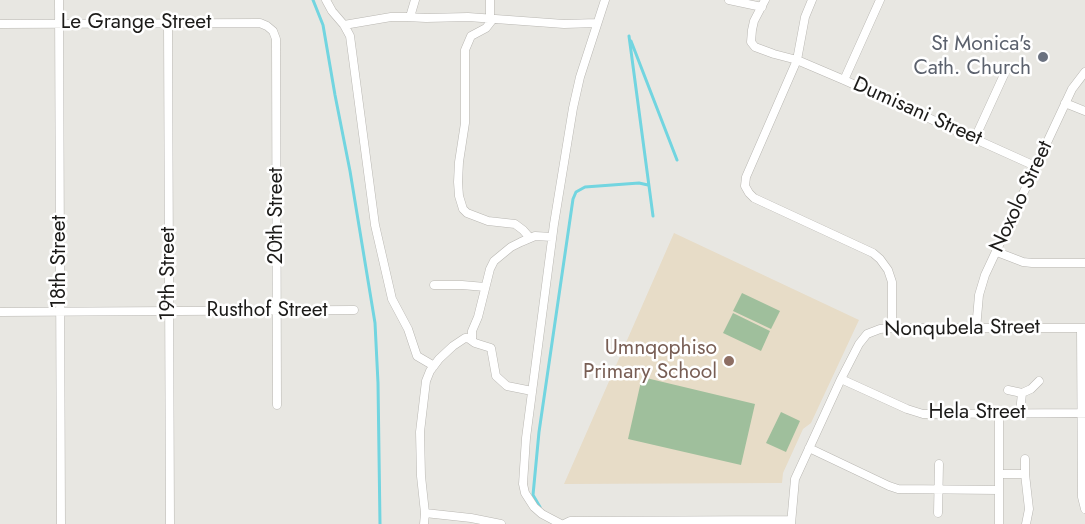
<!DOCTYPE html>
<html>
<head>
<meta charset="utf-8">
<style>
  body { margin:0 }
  canvas { display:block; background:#e8e7e2 }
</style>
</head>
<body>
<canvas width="1085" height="524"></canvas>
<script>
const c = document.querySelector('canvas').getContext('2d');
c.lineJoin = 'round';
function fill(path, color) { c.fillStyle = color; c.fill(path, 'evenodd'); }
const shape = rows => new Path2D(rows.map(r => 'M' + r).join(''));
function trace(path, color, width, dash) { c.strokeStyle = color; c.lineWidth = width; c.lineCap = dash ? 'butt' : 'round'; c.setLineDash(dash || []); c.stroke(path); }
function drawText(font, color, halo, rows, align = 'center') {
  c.font = font + ' Jost,sans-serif'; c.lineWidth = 5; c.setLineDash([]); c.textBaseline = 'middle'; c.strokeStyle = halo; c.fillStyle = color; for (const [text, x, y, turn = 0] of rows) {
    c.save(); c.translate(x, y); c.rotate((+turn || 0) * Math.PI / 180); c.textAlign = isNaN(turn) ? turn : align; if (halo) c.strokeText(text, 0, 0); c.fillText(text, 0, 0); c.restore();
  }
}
fill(shape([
  [674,233,859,320,811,423,803,429,783,473,782,483,564,484]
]), '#e7dcc7');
fill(shape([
  [742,293,780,311,771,329,733,311],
  [733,313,770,331,761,351,723,333],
  [642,377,755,404,741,465,628,439],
  [781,412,800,421,786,452,766,443]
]), '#9fbf9c');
trace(shape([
  [313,0,323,25,335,95,350,171,375,323,378,383,380,524],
  [629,36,653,216],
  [631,41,677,160],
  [540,507,533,495,539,432,573,199,576,192,585,187,639,183,648,185]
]), '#72d5e0', 3);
const street = shape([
  [59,0,61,524],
  [326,0,332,11,344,25,350,36,375,225,392,299,408,329,417,356,434,366],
  [729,0,762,7],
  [765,0,754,21,752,30,751,42,755,47,774,54,797,60,844,80,1035,166],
  [812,0,805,17,797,60,746,177,745,186,749,193,754,198,873,253,880,259,888,270,892,282,892,328],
  [410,17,415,0],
  [490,18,490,0],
  [493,19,486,28,471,36,465,50,465,123,459,162,458,182,459,196,463,209,467,213,488,221,515,224,523,230,530,238],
  [168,23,170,524],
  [0,24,260,23,267,26,273,31,276,39,277,405],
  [344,25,391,17,406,17,426,18,468,17,564,24,597,23],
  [844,80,880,0],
  [1065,103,1085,111],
  [975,138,1008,66],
  [997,252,1023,262,1032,263,1085,263],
  [434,285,462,285,485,287],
  [0,312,354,310],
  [1081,328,1082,497,1085,509],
  [976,329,979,295,985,275,1072,89,1085,72],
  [468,338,475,343,491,348,496,376,507,386,532,391],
  [841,379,907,409,923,414,1085,413],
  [1008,390,1022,393],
  [1020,413,1022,393,1031,389,1039,381],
  [999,414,999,524],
  [809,448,889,486,898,489,999,490],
  [1025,459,1025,474],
  [999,474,1025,474,1029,509,1026,524],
  [425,513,471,518,501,524],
  [938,513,939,464],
  [424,524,425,513,421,476,420,432,426,381,430,371,439,359,453,346,465,338,472,339,472,331,478,317,490,269,494,261,511,247,521,242,535,236,552,237],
  [561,524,542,514,534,507,525,493,523,484,526,438,554,224,573,108,580,77,605,0],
  [564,524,570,521,791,520],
  [791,524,795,479,841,379,859,344,867,334,880,329,892,328,1085,328]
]);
trace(street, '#b9b7b2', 9);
trace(street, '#fff', 8);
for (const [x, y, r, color] of [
  [1043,57,6,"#6b7280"],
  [729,361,6,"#8d6e63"]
]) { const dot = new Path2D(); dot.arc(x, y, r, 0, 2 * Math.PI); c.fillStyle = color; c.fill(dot); trace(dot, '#fff', 2); }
drawText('21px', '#1c1b19', '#fff', [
  ["Le Grange Street",136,23],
  ["Dumisani Street",917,112,24],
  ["Noxolo Street",1022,197,-65],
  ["20th Street",277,216,-90],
  ["18th Street",60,262,-90],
  ["19th Street",169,274,-90],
  ["Rusthof Street",267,311],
  ["Nonqubela Street",962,329,-1],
  ["Hela Street",977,413]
]);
drawText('21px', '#5b616d', '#fff', [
  ["St Monica's",1031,45],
  ["Cath. Church",1031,69]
], 'right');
drawText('21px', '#785e54', '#fff', [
  ["Umnqophiso",717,349],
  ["Primary School",717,373]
], 'right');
</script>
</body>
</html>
